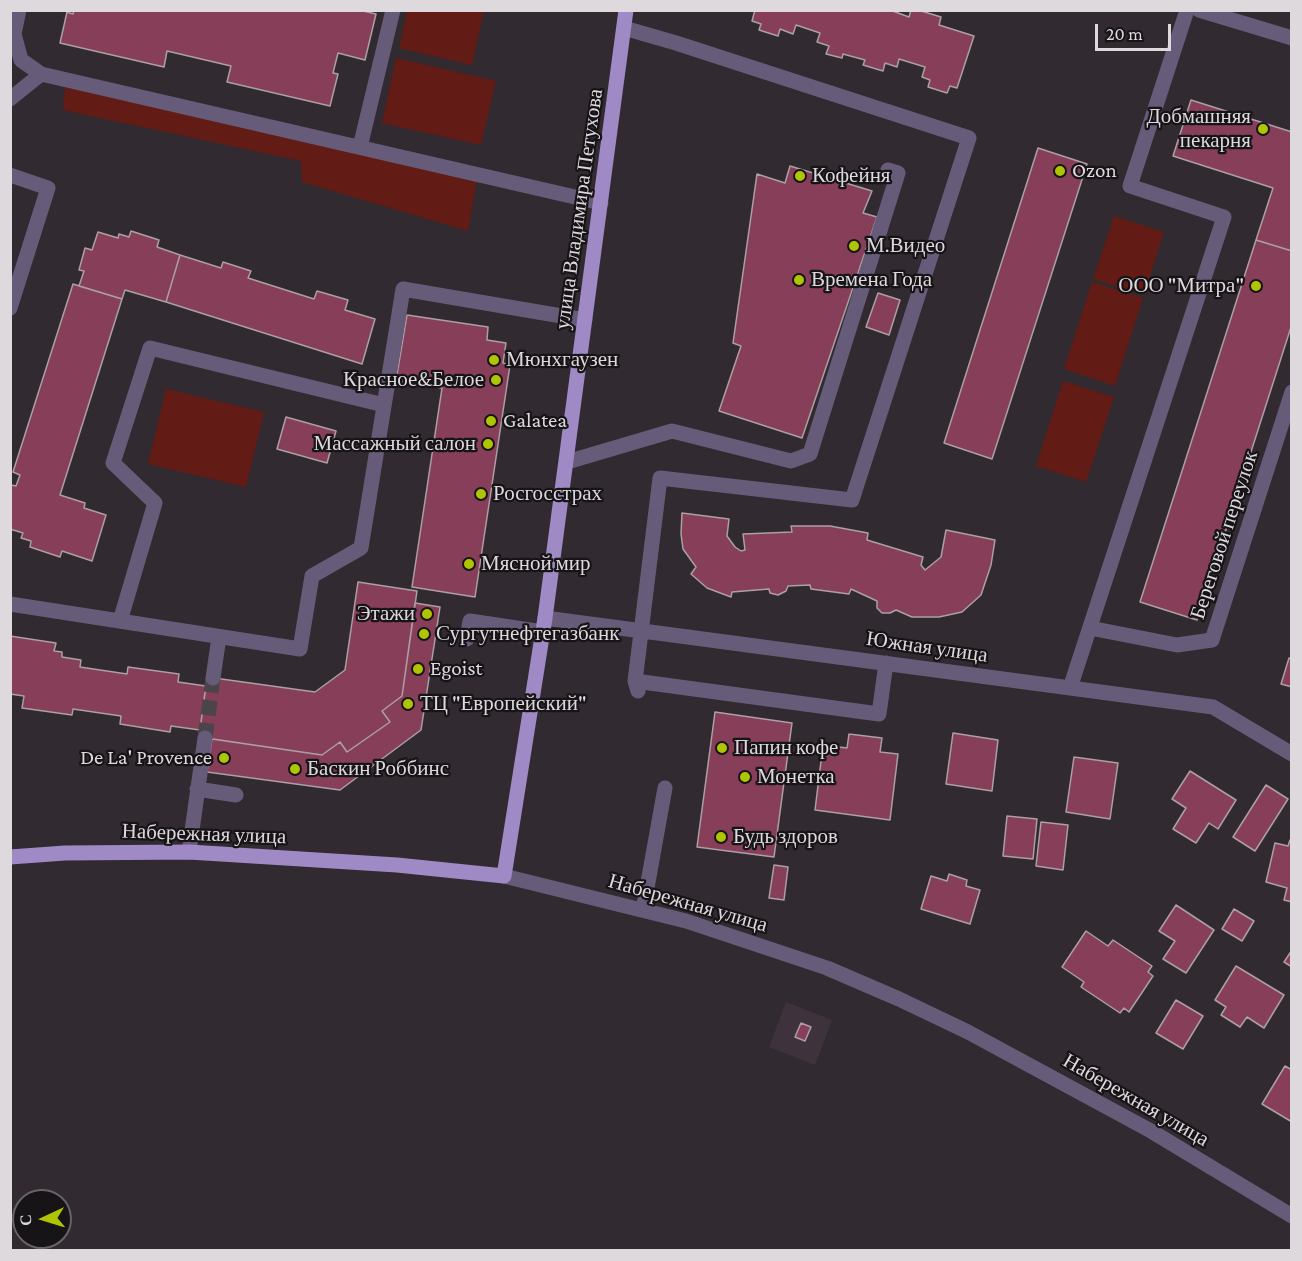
<!DOCTYPE html>
<html>
<head>
<meta charset="utf-8">
<style>
  body { margin:0 }
  #map { position:relative; width:1302px; height:1261px; overflow:hidden; background:#312a30; font-family:"Crimson Pro",serif }
  canvas { display:block }
  .frame { position:absolute; inset:0; border:12px solid #ded9dd; pointer-events:none }
  .north { position:absolute; left:12px; top:1189px; width:60px; height:60px; box-sizing:border-box; background:#171417; border:2px solid #676366; border-radius:50%; rotate:266deg; font-size:16px; font-weight:700; line-height:24px; text-align:center; color:#ded9dd }
  .north::after { content:''; display:block; margin:auto; width:21px; height:27px; background:#afc504; clip-path:polygon(50% 0,100% 100%,50% 72%,0 100%) }
  .scale { position:absolute; left:1095px; top:24px; width:76px; height:27px; box-sizing:border-box; border:3px solid #ded9dd; border-top:0; padding-left:8px; font-size:18px; line-height:21px; white-space:nowrap; color:#ded9dd; -webkit-text-stroke:4px #171417; paint-order:stroke }
</style>
</head>
<body>
<div id="map">
<canvas width="1302" height="1261"></canvas>
<div class="frame"></div>
<div class="north">С</div>
<div class="scale">20 m</div>
</div>
<script>
const c = document.querySelector('canvas').getContext('2d');
c.lineJoin = 'round';
function fill(path, color) { c.fillStyle = color; c.fill(path, 'evenodd'); }
const shape = rows => new Path2D(rows.map(r => 'M' + r).join(''));
function trace(path, color, width, dash) { c.strokeStyle = color; c.lineWidth = width; c.lineCap = dash ? 'butt' : 'round'; c.setLineDash(dash || []); c.stroke(path); }
function drawText(font, color, halo, rows, align = 'center') {
  c.font = font + ' "Crimson Pro",serif'; c.lineWidth = 4.5; c.setLineDash([]); c.textBaseline = 'middle'; c.strokeStyle = halo; c.fillStyle = color; for (const [text, x, y, turn = 0] of rows) {
    c.save(); c.translate(x, y); c.rotate((+turn || 0) * Math.PI / 180); c.textAlign = isNaN(turn) ? turn : align; if (halo) c.strokeText(text, 0, 0); c.fillText(text, 0, 0); c.restore();
  }
}
fill(shape([
  [786,1002,832,1020,815,1065,769,1047]
]), '#3e323d');
fill(shape([
  [407,11,484,11,472,65,399,48],
  [396,58,496,81,481,145,382,123],
  [65,85,477,179,468,231,302,182,301,161,63,110],
  [1114,216,1164,232,1144,295,1093,279],
  [1092,282,1143,298,1115,386,1064,369],
  [1063,381,1114,397,1086,482,1036,466],
  [166,389,264,412,246,487,148,464]
]), '#631c15');
const building = shape([
  [74,10,359,10,376,14,365,60,338,53,333,73,338,74,330,106,227,82,231,66,167,51,164,67,60,43,67,12,73,14,74,10],
  [755,10,890,10,909,17,911,10,918,10,941,17,939,25,974,36,957,88,950,86,947,93,928,87,930,80,922,77,925,67,899,59,897,67,885,63,883,71,863,65,865,60,843,54,842,58,826,54,829,46,817,42,820,33,796,25,793,34,780,29,778,36,759,30,761,24,752,21,755,10],
  [1191,100,1292,132,1292,251,1256,240,1273,188,1173,156,1191,100],
  [1038,148,1087,164,992,459,944,443,1038,148],
  [790,166,872,191,863,213,877,217,802,438,719,411,741,346,733,343,757,174,785,183,790,166],
  [131,231,159,240,157,247,180,255,166,302,125,290,122,299,79,286,84,271,79,270,85,248,92,250,98,232,118,238,119,234,129,237,131,231],
  [1256,240,1292,251,1292,324,1197,620,1140,602,1256,240],
  [180,255,221,268,223,262,251,271,248,278,314,299,317,291,348,300,345,310,375,319,362,364,166,302,180,255],
  [73,284,122,299,60,495,85,503,84,508,106,515,92,561,62,551,60,557,30,547,31,541,21,538,23,533,10,529,10,486,11,485,16,486,20,475,13,472,73,284],
  [878,293,900,300,889,335,866,327,878,293],
  [407,315,488,327,487,340,506,343,503,363,510,365,475,597,412,587,442,388,396,381,407,315],
  [286,417,336,431,327,463,277,449,286,417],
  [682,513,729,519,727,536,735,547,741,551,745,550,743,534,792,532,791,526,830,526,868,533,867,540,923,557,921,565,925,570,941,557,946,530,995,540,991,565,981,595,962,612,939,617,912,617,896,610,890,613,882,613,877,608,877,601,851,589,849,594,811,589,810,585,788,586,786,591,778,595,770,593,769,589,732,592,731,597,707,588,691,574,696,567,683,549,681,534,682,513],
  [358,582,417,591,402,696,382,711,390,722,347,752,340,742,322,755,199,737,207,677,315,692,345,670,358,582],
  [415,603,440,607,421,730,340,790,207,772,212,739,322,755,340,742,347,752,390,722,382,711,402,696,415,603],
  [10,636,56,643,54,651,62,652,62,657,81,660,80,667,127,674,128,667,179,674,178,682,206,686,200,730,171,726,170,732,120,724,121,716,73,709,72,715,22,708,24,696,10,694,10,636],
  [1289,658,1292,659,1292,687,1281,684,1289,658],
  [715,712,792,723,774,857,697,847,715,712],
  [953,733,998,740,992,791,946,784,953,733],
  [849,734,882,738,880,752,898,754,890,820,815,810,823,745,847,748,849,734],
  [1074,757,1118,763,1110,819,1066,812,1074,757],
  [1190,771,1236,800,1218,829,1209,823,1196,843,1173,829,1186,808,1172,799,1190,771],
  [1266,785,1288,799,1255,851,1233,837,1266,785],
  [1007,816,1037,819,1033,859,1003,856,1007,816],
  [1041,822,1068,825,1063,870,1036,866,1041,822],
  [1290,840,1292,840,1292,902,1284,900,1287,888,1266,882,1275,843,1288,846,1290,840],
  [774,865,788,867,784,900,769,898,774,865],
  [949,874,967,880,966,886,980,890,970,924,921,909,931,876,947,881,949,874],
  [1176,905,1214,930,1186,973,1163,959,1175,941,1159,931,1176,905],
  [1234,909,1254,921,1242,941,1222,929,1234,909],
  [1086,931,1108,946,1113,940,1152,966,1148,972,1153,976,1129,1012,1124,1008,1120,1013,1081,987,1084,982,1062,967,1086,931],
  [1292,950,1292,967,1284,962,1292,950],
  [1236,966,1284,995,1264,1028,1247,1017,1240,1027,1221,1015,1226,1007,1215,1000,1236,966],
  [1176,1000,1203,1016,1183,1049,1156,1033,1176,1000],
  [801,1023,811,1027,805,1041,795,1037,801,1023],
  [1285,1066,1292,1070,1292,1122,1262,1104,1285,1066]
]);
fill(building, '#873e58');
trace(building, '#aba0a3', 1.5);
trace(shape([
  [205,738,213,678]
]), '#4b444a', 15, [15, 8]);
trace(shape([
  [19,10,14,34,21,60,41,74,601,203],
  [1199,10,1292,38],
  [624,28,676,43,969,138,852,500,660,478,635,681,638,691],
  [10,99,41,74],
  [360,147,393,10],
  [10,175,48,188,10,308],
  [567,462,672,431,791,461,810,454,898,173,888,170],
  [10,604,300,649,312,576,361,548,403,289,585,320],
  [545,618,1213,707,1292,754],
  [120,621,155,503,113,463,150,348,384,405],
  [1090,628,1177,645,1212,640,1292,392],
  [467,639,470,621,543,632],
  [213,678,219,637],
  [635,681,879,714,886,663],
  [1070,688,1224,217,1130,186,1187,10],
  [197,789,236,795],
  [189,852,205,738],
  [504,876,686,921,827,968,899,999,968,1032,1151,1131,1292,1216],
  [643,910,665,788]
]), '#665c79', 15);
trace(shape([
  [10,857,65,853,189,852,397,865,504,876,545,618,626,10]
]), '#9f8ac5', 15);
for (const [x, y, r, color] of [
  [1263,129,6,"#afc504"],
  [1060,171,6,"#afc504"],
  [800,176,6,"#afc504"],
  [854,246,6,"#afc504"],
  [799,280,6,"#afc504"],
  [1256,286,6,"#afc504"],
  [494,360,6,"#afc504"],
  [496,380,6,"#afc504"],
  [491,421,6,"#afc504"],
  [488,444,6,"#afc504"],
  [481,494,6,"#afc504"],
  [469,564,6,"#afc504"],
  [427,614,6,"#afc504"],
  [424,634,6,"#afc504"],
  [418,669,6,"#afc504"],
  [408,704,6,"#afc504"],
  [722,748,6,"#afc504"],
  [224,758,6,"#afc504"],
  [295,769,6,"#afc504"],
  [745,777,6,"#afc504"],
  [721,837,6,"#afc504"]
]) { const dot = new Path2D(); dot.arc(x, y, r, 0, 2 * Math.PI); c.fillStyle = color; c.fill(dot); trace(dot, '#171417', 2); }
drawText('21px', '#ded9dd', '#171417', [
  ["Добмашняя",1251,117,"right"],
  ["пекарня",1251,141,"right"],
  ["Ozon",1072,171],
  ["Кофейня",812,176],
  ["М.Видео",866,246],
  ["Времена Года",811,280],
  ["ООО \"Митра\"",1244,286,"right"],
  ["Мюнхгаузен",506,360],
  ["Красное&Белое",484,380,"right"],
  ["Galatea",503,421],
  ["Массажный салон",476,444,"right"],
  ["Росгосстрах",493,494],
  ["Мясной мир",481,564],
  ["Этажи",415,614,"right"],
  ["Сургутнефтегазбанк",436,634],
  ["Egoist",430,669],
  ["ТЦ \"Европейский\"",420,704],
  ["Папин кофе",734,748],
  ["De La' Provence",212,758,"right"],
  ["Баскин Роббинс",307,769],
  ["Монетка",757,777],
  ["Будь здоров",733,837]
], 'left');
drawText('21px', '#ded9dd', '#171417', [
  ["улица Владимира Петухова",579,209,-82],
  ["Береговой переулок",1224,535,-72],
  ["Южная улица",927,647,8],
  ["Набережная улица",204,834,2],
  ["Набережная улица",688,903,16],
  ["Набережная улица",1136,1100,30]
]);
</script>
</body>
</html>
